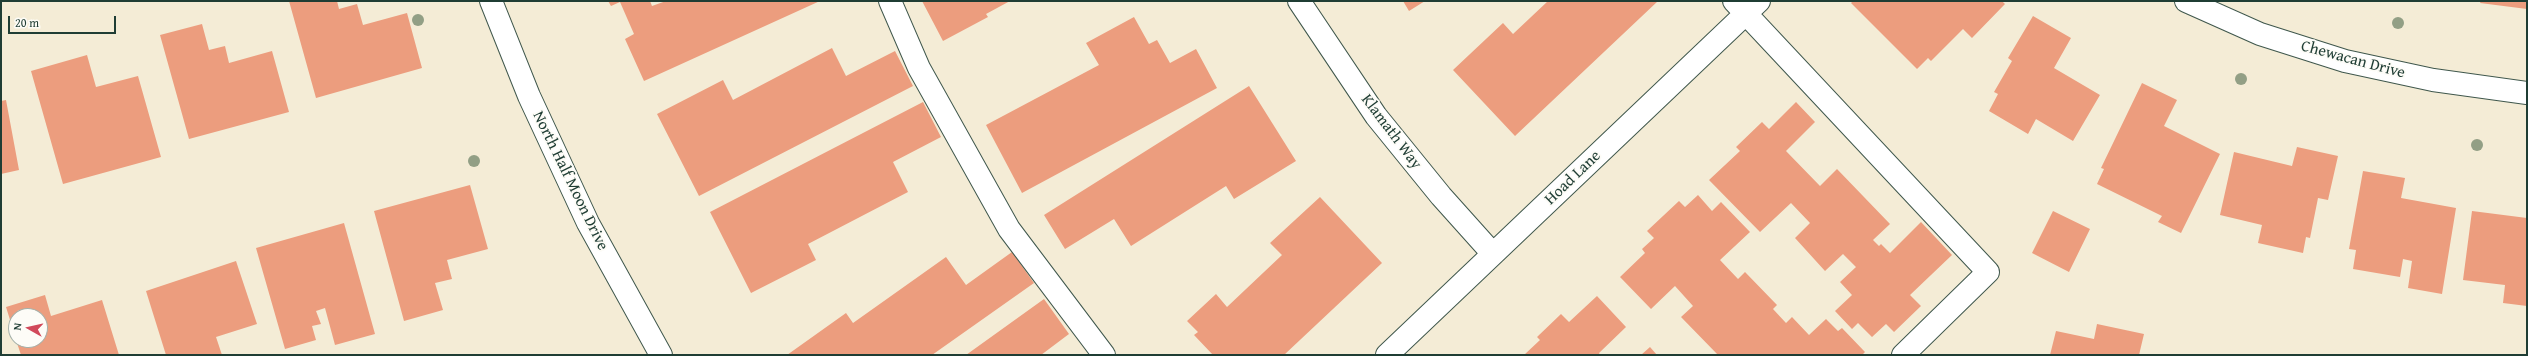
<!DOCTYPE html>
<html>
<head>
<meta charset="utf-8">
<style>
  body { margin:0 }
  #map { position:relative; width:2528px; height:356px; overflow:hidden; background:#f4ecd6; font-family:"Gentium Book Plus",serif }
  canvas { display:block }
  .frame { position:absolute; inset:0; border:2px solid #1f3d34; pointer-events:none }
  .north { position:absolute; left:8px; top:308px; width:40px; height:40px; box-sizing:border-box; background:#fdfcf7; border:1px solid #a4b0a9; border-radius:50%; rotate:278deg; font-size:11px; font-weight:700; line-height:16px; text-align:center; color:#1f3d34 }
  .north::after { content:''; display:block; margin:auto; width:14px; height:18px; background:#d1495b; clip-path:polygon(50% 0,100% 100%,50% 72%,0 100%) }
  .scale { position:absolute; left:8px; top:16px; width:108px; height:18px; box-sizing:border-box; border:2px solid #1f3d34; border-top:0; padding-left:5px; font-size:12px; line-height:14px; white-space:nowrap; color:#1f3d34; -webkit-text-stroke:3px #fdfcf7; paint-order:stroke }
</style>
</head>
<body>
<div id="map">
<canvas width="2528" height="356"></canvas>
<div class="frame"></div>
<div class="north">N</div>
<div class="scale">20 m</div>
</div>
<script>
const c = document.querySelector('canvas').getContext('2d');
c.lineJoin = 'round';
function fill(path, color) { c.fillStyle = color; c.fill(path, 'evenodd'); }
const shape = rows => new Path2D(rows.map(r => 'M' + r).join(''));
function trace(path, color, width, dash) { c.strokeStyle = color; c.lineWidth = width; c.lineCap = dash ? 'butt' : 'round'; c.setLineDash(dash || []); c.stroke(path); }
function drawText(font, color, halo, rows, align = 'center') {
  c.font = font + ' "Gentium Book Plus",serif'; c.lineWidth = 3.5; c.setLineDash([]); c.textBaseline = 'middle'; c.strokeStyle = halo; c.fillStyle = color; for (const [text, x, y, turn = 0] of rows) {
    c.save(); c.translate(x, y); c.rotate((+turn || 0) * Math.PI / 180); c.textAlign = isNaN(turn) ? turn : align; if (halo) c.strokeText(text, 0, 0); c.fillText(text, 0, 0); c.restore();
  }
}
fill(shape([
  [289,1,337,1,339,9,357,4,363,25,407,13,422,68,316,98],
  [608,1,650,1,652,6,666,1,820,1,644,81,625,39,634,34,620,2,611,6],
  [922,1,1010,1,986,14,988,17,943,41],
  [1403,1,1425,1,1409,11],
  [1548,1,1658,1,1515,136,1453,70,1503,23,1513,34],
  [1853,1,2002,1,2005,4,1972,38,1963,29,1931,61,1928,58,1917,69,1851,3],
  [2481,1,2527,1,2527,9,2480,3],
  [2033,16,2071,38,2054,68,2100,95,2073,141,2036,119,2028,134,1989,111,1998,94,1994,92,2012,61,2008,58],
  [1134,17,1149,44,1157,40,1170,63,1196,49,1217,88,1022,193,986,125,1099,65,1086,43],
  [202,24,209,50,225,46,229,63,272,51,289,112,189,139,160,35],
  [832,48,846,76,895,51,913,86,699,196,657,114,723,80,733,100],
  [87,55,96,87,138,76,161,157,63,184,31,71],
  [2142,83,2177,100,2164,126,2220,154,2181,233,2158,222,2162,216,2097,184,2104,169,2101,168],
  [1249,86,1296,161,1234,199,1226,186,1131,246,1114,219,1065,249,1044,215],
  [6,100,19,170,1,174,1,101],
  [923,102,941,137,893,162,908,192,808,244,816,260,751,293,710,212],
  [1796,102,1815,122,1786,151,1820,186,1837,169,1890,224,1873,240,1879,246,1881,244,1890,253,1921,222,1952,255,1910,295,1921,306,1894,332,1886,324,1872,337,1858,323,1852,329,1835,311,1852,295,1840,282,1856,267,1843,254,1825,271,1795,238,1810,223,1791,203,1760,232,1709,180,1740,151,1736,147,1762,122,1769,129],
  [2297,147,2338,156,2328,200,2318,198,2310,238,2306,237,2303,253,2258,243,2262,225,2220,215,2234,152,2292,166],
  [2363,171,2405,178,2401,198,2456,208,2442,294,2408,288,2412,261,2403,259,2400,277,2353,269,2356,250,2349,249],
  [470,185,488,249,447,260,452,279,435,283,443,310,404,321,374,211],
  [1698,195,1712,211,1721,202,1750,232,1720,260,1738,279,1745,272,1777,305,1773,309,1786,323,1792,317,1809,335,1826,319,1838,331,1842,328,1865,352,1862,355,1718,355,1681,317,1693,306,1675,286,1651,309,1620,277,1645,253,1642,249,1654,238,1647,231,1679,201,1685,207],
  [1320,197,1382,263,1284,355,1213,355,1194,335,1198,332,1187,321,1216,294,1227,307,1282,255,1270,243],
  [2053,211,2090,229,2069,272,2032,253],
  [2472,211,2527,218,2527,306,2503,303,2505,285,2463,280],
  [344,223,375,334,335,345,325,308,316,311,321,324,312,326,316,340,285,349,256,248],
  [1012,252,1034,283,932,355,787,355,846,313,853,323,946,257,966,285],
  [236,261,257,324,216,337,222,355,166,355,146,291],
  [45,295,51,316,102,300,119,355,21,355,16,340,40,340,40,316,16,316,16,339,6,307],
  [1597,296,1626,327,1599,353,1600,355,1524,355,1540,340,1537,337,1561,314,1569,322],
  [1044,299,1069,334,1041,355,966,355],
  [2097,324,2144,334,2139,355,2050,355,2056,331,2094,339],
  [1650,347,1657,355,1641,355]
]), '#ec9d7e');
const minor = shape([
  [491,1,529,96,588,223,661,355],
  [890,1,919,68,1009,229,1104,355],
  [1299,1,1376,116,1441,196,1493,254],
  [1734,1,1988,272,1903,355],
  [2186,1,2260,34,2345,61,2433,80,2527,93],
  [1387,355,1759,1]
]);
trace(minor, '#3f574c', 24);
trace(minor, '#fff', 22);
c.fillStyle = '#929f85';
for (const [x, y] of [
  [418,20],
  [2398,23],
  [2241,79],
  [2477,145],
  [474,161]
]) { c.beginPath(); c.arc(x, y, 6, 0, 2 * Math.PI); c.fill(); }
drawText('16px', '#1f3d34', '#fdfcf7', [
  ["Chewacan Drive",2353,60,15],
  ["Klamath Way",1391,132,53],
  ["Hoad Lane",1573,178,-44],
  ["North Half Moon Drive",570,181,64]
]);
</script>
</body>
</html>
